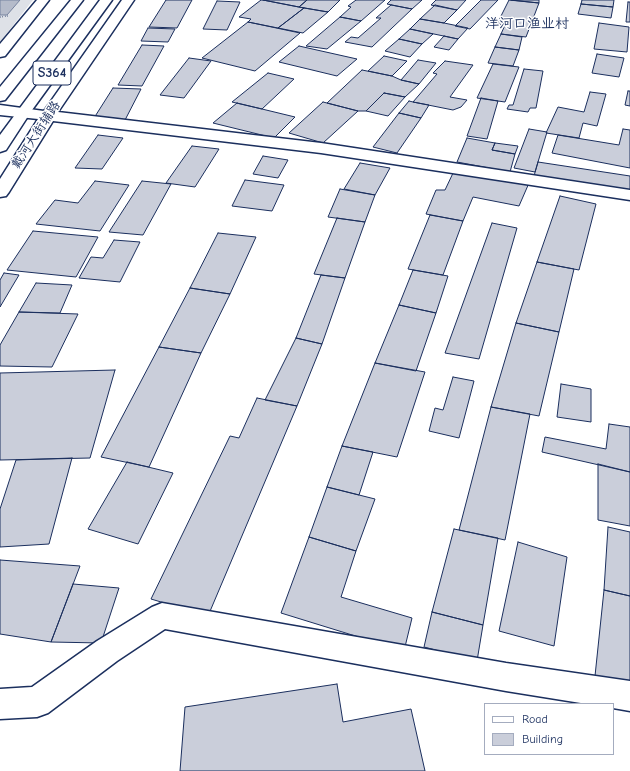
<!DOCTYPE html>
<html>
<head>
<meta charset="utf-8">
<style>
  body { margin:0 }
  #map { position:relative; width:630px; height:771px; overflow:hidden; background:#fff; font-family:"Comic Neue",sans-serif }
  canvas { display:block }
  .legend { position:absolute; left:484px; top:703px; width:130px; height:52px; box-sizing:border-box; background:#fff; border:1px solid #a4acbf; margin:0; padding:5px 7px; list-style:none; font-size:12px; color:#1b2f5e }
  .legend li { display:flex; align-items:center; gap:8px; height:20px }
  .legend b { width:20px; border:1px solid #a4acbf }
</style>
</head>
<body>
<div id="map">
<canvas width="630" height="771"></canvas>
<ul class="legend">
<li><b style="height:5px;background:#fff"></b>Road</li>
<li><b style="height:11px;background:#caceda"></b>Building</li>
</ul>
</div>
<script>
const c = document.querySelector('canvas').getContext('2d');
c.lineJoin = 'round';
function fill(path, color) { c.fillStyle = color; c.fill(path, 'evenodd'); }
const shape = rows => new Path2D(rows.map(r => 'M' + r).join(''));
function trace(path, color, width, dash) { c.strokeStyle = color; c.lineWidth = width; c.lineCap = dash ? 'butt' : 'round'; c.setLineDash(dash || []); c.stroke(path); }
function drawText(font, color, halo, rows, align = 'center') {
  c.font = font + ' "Comic Neue","LXGW WenKai TC",sans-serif'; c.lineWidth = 3; c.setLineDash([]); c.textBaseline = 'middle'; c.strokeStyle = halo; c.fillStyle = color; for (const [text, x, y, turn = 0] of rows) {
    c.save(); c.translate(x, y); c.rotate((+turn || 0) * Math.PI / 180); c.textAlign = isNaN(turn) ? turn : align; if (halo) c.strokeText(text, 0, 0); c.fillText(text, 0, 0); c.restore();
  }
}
fill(shape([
  [0,0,33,0,0,42]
]), '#dee1e7');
const water = shape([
  [0,0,20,0,7,15,0,15,0,0]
]);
fill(water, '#b5bbca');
trace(water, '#77839f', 1);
const building = shape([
  [166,0,192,0,177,28,149,27,166,0],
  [261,0,263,0,304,8,278,28,248,22,251,19,239,17,261,0],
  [263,0,307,0,299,7,263,0],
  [307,0,340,0,328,12,299,7,307,0],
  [356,0,385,0,361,21,340,17,351,7,348,6,356,0],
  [391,0,422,0,412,9,387,4,391,0],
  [436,0,466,0,457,10,431,5,436,0],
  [481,0,498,0,470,29,455,26,481,0],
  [509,0,539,3,526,37,501,34,505,25,497,24,509,0],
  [511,0,539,0,539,3,511,0],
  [582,0,614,0,613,7,581,4,582,0],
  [217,1,240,2,227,30,203,29,217,1],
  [628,2,630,2,630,22,626,22,628,2],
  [581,4,613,7,611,18,578,14,581,4],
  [391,5,412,9,372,47,345,42,351,37,358,38,381,18,376,18,391,5],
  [435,5,457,10,444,23,420,19,435,5],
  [304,8,328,12,303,33,278,28,304,8],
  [340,17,361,21,327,49,306,46,340,17],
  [420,19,444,23,468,28,458,39,410,29,420,19],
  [248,22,300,33,255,71,202,58,248,22],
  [599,23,629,27,627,52,594,49,599,23],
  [148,28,175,29,168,42,141,41,148,28],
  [410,29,433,34,422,44,399,39,410,29],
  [501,34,522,37,519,50,495,47,501,34],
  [444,36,458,39,449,50,434,47,444,36],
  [399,39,422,44,410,57,385,51,399,39],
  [142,45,164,46,142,86,118,85,142,45],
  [299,46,357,59,337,76,279,62,299,46],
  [495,47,519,50,513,66,488,63,495,47],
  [597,54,624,58,619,77,592,73,597,54],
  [384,56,407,61,392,76,368,71,384,56],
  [189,58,211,61,184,98,160,95,189,58],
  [418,60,436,63,419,84,401,80,418,60],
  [445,61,473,65,450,97,467,100,461,107,453,110,413,102,437,74,433,73,445,61],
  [493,64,519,67,505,102,477,98,493,64],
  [524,69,543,71,536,108,530,108,528,112,507,109,509,105,513,105,524,69],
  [362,70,392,76,401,80,419,84,405,97,384,93,366,111,358,111,327,103,362,70],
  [268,73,294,79,262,109,232,102,268,73],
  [113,88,141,89,124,122,94,118,113,88],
  [628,91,630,91,630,106,625,105,628,91],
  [590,92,606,94,597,126,583,123,579,138,546,133,558,107,584,112,590,92],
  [384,93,405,97,388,116,366,111,384,93],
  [481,98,498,101,487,139,467,136,481,98],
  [409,101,413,102,429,105,421,118,399,113,409,101],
  [323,102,358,111,323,143,289,133,323,102],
  [237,103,262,109,295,117,274,138,213,123,237,103],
  [399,113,421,118,397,153,373,147,399,113],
  [529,129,547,132,535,172,514,168,529,129],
  [623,129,630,130,630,168,552,153,558,135,619,145,623,129],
  [98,135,123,138,102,169,75,168,98,135],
  [467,138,495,143,492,150,515,154,510,172,457,162,467,138],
  [495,143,518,146,515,154,492,150,495,143],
  [192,146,219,149,195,187,166,183,192,146],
  [263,156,288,160,278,178,253,174,263,156],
  [538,162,630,176,630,191,534,176,538,162],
  [360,163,390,168,375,195,344,189,360,163],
  [454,171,529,183,519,206,473,197,463,221,426,214,436,190,445,190,454,171],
  [245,180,284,185,272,211,232,206,245,180],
  [95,181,129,185,100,231,36,224,55,200,78,203,95,181],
  [142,181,171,184,143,235,109,232,142,181],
  [340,189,375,195,365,222,328,217,340,189],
  [560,196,596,204,579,270,537,262,560,196],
  [430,215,463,221,443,275,408,269,430,215],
  [337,218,365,222,345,278,314,274,337,218],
  [492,223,517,228,479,359,445,353,492,223],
  [33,231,98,237,76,277,7,270,33,231],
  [218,233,256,237,230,294,190,288,218,233],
  [114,240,140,242,120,282,79,278,91,257,103,258,114,240],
  [537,262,574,269,559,332,516,323,537,262],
  [413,270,448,276,436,313,399,305,413,270],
  [4,273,19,275,0,307,0,280,4,273],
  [321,275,345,278,322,344,296,338,321,275],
  [36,283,72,285,60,313,19,312,36,283],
  [190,288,230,294,201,353,159,347,190,288],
  [399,305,436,313,416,371,375,363,399,305],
  [19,312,78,314,52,367,0,366,0,345,19,312],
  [516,323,559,332,539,416,491,407,516,323],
  [296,338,322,344,297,406,265,400,296,338],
  [159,347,201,353,149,467,101,457,159,347],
  [375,363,425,372,397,457,342,446,375,363],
  [115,370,90,458,0,460,0,373,115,370],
  [453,377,474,381,459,438,429,431,435,408,443,410,453,377],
  [561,384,591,389,591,422,557,417,561,384],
  [257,398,297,406,208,616,151,599,230,436,239,438,257,398],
  [491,407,530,414,505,540,459,530,491,407],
  [609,424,630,427,630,472,542,452,545,437,606,449,609,424],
  [342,446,373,452,359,495,327,487,342,446],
  [72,458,49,544,0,547,0,509,16,460,72,458],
  [127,462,173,473,138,544,88,529,127,462],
  [598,464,630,472,630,526,598,520,598,464],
  [327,487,375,499,356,551,309,537,327,487],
  [608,527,630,532,630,596,604,590,608,527],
  [454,529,498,538,483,625,432,612,454,529],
  [309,537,356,551,341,597,412,618,404,651,281,613,309,537],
  [518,542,567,557,554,646,499,631,518,542],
  [0,560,80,566,51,642,0,634,0,560],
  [73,584,119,588,101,643,51,642,73,584],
  [604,590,630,596,630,683,595,676,604,590],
  [432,612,483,625,477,661,424,647,432,612],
  [337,684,343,722,411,709,425,771,180,771,185,707,337,684]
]);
fill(building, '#caceda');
trace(building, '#1b2f5e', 1);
const street = shape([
  [37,0,49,0,5,56,0,57,0,44,37,0],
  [122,0,134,0,58,112,321,143,630,190,630,200,321,153,53,121,9,192,6,196,0,197,0,179,38,119,0,115,0,105,44,111,122,0],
  [162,603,506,663,630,681,630,711,613,708,613,704,587,704,506,691,165,629,117,661,48,713,37,717,0,719,0,689,32,687,97,641,152,607,162,603]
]);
const primary = shape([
  [71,0,83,0,5,100,0,101,0,87,71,0],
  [100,0,112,0,32,110,6,150,0,152,0,135,100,0]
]);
trace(street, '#1b2f5e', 3);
trace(primary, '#1b2f5e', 3);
trace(shape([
  [0,17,8,16]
]), '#1b2f5e', 1.5, [0.5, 2]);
fill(street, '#fff');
fill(primary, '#fff');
drawText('13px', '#1b2f5e', '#fff', [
  ["戴河大街辅路",36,135,-57]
]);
drawText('14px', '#1b2f5e', '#fff', [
  ["洋河口渔业村",527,24]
]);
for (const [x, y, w] of [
  [52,73,38]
]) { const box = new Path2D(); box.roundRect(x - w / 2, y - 12, w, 24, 3); c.fillStyle = '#fff'; c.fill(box); trace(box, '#1b2f5e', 1); }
drawText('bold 14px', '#1b2f5e', null, [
  ["S364",52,73]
]);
</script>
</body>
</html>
